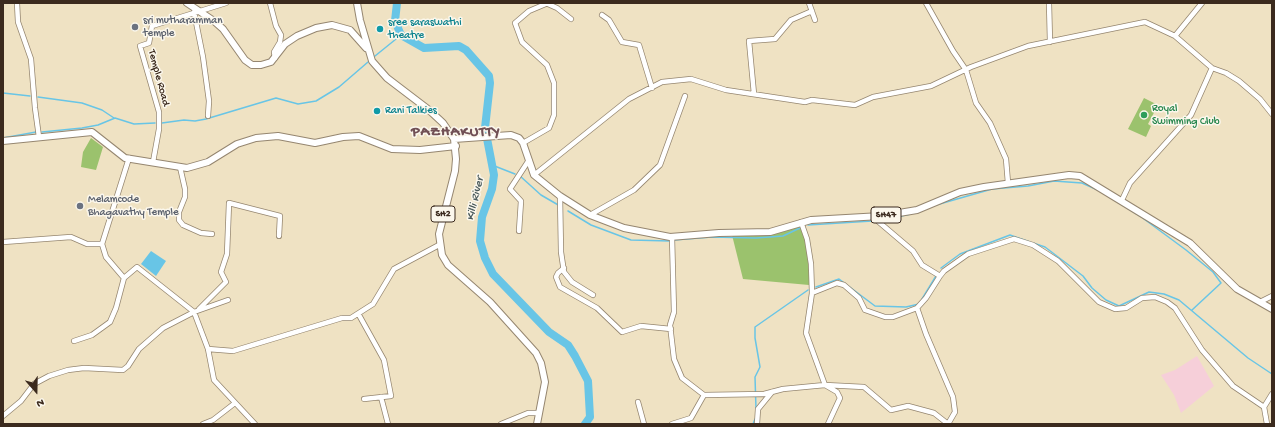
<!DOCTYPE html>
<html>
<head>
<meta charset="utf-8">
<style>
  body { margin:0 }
  #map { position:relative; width:1275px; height:427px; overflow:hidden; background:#efe2c3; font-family:"Gochi Hand",sans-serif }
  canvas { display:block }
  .frame { position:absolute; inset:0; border:4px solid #3b2a1e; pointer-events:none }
  .north { position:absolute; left:16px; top:371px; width:40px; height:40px; -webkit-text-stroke:3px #fbf7ec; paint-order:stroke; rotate:160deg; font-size:11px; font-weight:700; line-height:16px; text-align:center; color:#3b2a1e }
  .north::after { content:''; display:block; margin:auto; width:14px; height:18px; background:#3b2a1e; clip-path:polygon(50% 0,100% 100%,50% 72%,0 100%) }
</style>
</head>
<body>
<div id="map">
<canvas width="1275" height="427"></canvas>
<div class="frame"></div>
<div class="north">N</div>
</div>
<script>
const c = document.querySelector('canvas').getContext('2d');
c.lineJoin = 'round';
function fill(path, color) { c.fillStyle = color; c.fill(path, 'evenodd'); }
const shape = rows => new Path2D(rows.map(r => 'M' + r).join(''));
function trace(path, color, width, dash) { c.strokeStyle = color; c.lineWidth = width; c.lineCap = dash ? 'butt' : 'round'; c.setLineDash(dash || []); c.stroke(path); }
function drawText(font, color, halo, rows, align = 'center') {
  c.font = font + ' "Gochi Hand",sans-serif'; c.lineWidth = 3; c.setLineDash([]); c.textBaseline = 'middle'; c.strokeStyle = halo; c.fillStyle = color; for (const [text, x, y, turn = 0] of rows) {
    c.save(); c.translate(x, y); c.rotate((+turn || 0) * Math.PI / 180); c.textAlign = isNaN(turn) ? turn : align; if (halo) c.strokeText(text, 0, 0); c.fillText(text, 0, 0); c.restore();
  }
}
fill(shape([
  [1197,356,1214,386,1181,413,1174,395,1161,375,1175,370]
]), '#f6cfd9');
fill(shape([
  [1144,98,1158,105,1148,124,1151,126,1146,137,1128,129],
  [91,138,103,147,96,170,81,167,83,152],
  [802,222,809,258,809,285,743,279,732,235,772,232]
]), '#9bc26d');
fill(shape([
  [151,251,166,261,156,276,141,264]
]), '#68c5e6');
trace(shape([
  [375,56,401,35],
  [3,93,30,96],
  [38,97,82,103,102,110,114,118],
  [162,123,184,120,195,121,206,119,276,98,298,104,316,101,339,87,368,62],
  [42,132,82,128,98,125,115,118,134,124,155,123],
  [3,138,36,132],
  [492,165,515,174],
  [520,176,541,195,560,206],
  [936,205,992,189,1028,186,1054,181,1082,183,1100,191,1140,216,1186,250,1213,272,1221,283,1192,310],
  [568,211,591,225,631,240,670,241],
  [882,220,911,214],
  [808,225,872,221],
  [674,240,712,237,756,238,783,236,800,228],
  [1033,243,1045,247,1083,276,1092,288,1106,300,1119,306,1149,292,1164,294,1179,300,1248,358,1272,374],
  [941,268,960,254,1010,235,1030,242],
  [816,287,839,279,875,306,906,307,919,304],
  [922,299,936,276],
  [756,409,755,377,760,367,755,338,755,327,808,290],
  [753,424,755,419]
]), '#68c5e6', 1.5);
trace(shape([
  [397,3,395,21,401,35,424,48,459,46,466,50,489,76,490,83,485,128,494,175,492,189,482,217,480,241,485,258,493,274,549,332,568,345,575,356,588,381,590,417,585,424]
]), '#68c5e6', 8);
const minor = shape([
  [17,3,18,22,31,59,35,108,39,137],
  [270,3,276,26,281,35,280,42,274,52,275,58],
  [809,3,815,20],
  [926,3,953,51,966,70,976,103,990,123,1006,159,1008,183],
  [1049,3,1050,42],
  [548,4,557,8,571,19],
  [194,12,203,57,209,101,208,116],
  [602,15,609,20,622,42,639,45,652,88],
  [1212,68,1226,73,1239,81,1260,99,1272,114],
  [754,94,749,41,775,39,791,20,812,11],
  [523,143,549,128,554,115,554,83,547,65,522,42,515,23,529,11,548,3],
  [153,162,159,129,159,112,140,46,149,43,152,26,226,3],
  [180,167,185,189,185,197,179,212,179,220,183,225,201,233,212,234],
  [534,175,629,99,662,82,691,79,726,90,805,102,812,100,855,105,873,97,931,86,971,67,1028,46,1145,22,1175,36],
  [560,196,561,252,564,272,572,282,593,295],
  [1122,200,1130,183,1191,115,1212,68,1175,36,1202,3],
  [590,215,634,190,660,165,685,96],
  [873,217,913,251,922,265,940,276,944,271,968,254,1014,239,1033,245,1058,261,1099,302,1115,309,1126,308,1142,298,1155,297,1167,302,1175,308,1202,350,1233,386,1264,407],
  [801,222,807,239,811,264,812,293,806,333,825,385,837,392,840,398,828,424],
  [519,231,521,201,510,189,529,160],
  [672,237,674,312,670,325,674,359,682,378,704,395,764,394,783,389,825,385,864,387,891,410,908,406,934,413,948,424],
  [3,242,71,237,87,244,102,244,129,158],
  [564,268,558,273,556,277,560,287,597,308,622,332,641,326,671,329],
  [940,276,926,298,917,308,926,334,953,397,955,412,948,424],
  [124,278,137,267,194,312,208,349,214,380,255,424],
  [812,293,837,283,844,285,859,298,865,310,885,317,893,317,917,308],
  [1260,302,1272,296],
  [199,309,226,282,221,272,227,254,229,203,280,216,279,236],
  [359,315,384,360,391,396,364,399],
  [74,341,92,335,110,322,116,308,124,278,106,257,102,244],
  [208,349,233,351,342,318,351,318,373,304,394,269,439,245],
  [381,397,388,424],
  [638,402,644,424],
  [3,416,21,401,34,384,49,376,68,370,84,368,123,370,128,366,139,349,163,328,194,312,228,300],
  [203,424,213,420,235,403],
  [501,424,528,413,539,413],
  [672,424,691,418,704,395],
  [757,424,758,409,772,392],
  [1267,424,1264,407,1272,394]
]);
const major = shape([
  [187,3,214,21,223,29,245,60,252,65,261,65,271,62,285,44,297,36,316,28,332,25,350,30,366,48],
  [357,3,360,20,372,61,387,78,429,110,443,123,454,139,456,159,455,171,439,234,442,255,448,265,490,302,536,353,541,363,545,382,537,424],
  [454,139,511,135,519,138,523,143,534,175,560,196,590,215,624,228,670,237,719,233,770,232,811,220,881,216,917,210,960,192,984,187,1069,175,1080,176,1190,243,1237,289,1272,309],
  [3,141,92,132,125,158,187,168,208,162,237,144,256,138,278,136,315,143,343,137,359,136,392,149,420,150,456,146]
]);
trace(minor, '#958670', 6);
trace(major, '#958670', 8);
trace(minor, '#fff', 4.5);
trace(major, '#fff', 6);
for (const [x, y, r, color] of [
  [135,27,4,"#6b7280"],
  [380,29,4,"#0f9aa8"],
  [377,111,4,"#0f9aa8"],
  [1144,115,4,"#2e9e5b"],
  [80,206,4,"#6b7280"]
]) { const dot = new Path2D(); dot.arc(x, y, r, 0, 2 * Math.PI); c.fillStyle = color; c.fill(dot); trace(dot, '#fbf7ec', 1.5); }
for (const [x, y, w] of [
  [443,214,24],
  [886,215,30]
]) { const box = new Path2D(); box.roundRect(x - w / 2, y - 8, w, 16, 3); c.fillStyle = '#fbf7ec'; c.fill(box); trace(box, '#3b2a1e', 1); }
drawText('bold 10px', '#3b2a1e', null, [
  ["SH2",443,214],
  ["SH47",886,215]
]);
drawText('11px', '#5b616d', '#fbf7ec', [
  ["sri mutharamman",143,21],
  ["temple",143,34],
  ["Melamcode",88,200],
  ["Bhagavathy Temple",88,213]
], 'left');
drawText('11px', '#0d838f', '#fbf7ec', [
  ["sree saraswathi",388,23],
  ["theatre",388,36],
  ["Rani Talkies",385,111]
], 'left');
drawText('11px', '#3b2a1e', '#fbf7ec', [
  ["Temple Road",158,78,75]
]);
drawText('11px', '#27864d', '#fbf7ec', [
  ["Royal",1152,109],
  ["Swimming Club",1152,122]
], 'left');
drawText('italic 12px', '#48585a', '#fbf7ec', [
  ["Killi River",476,199,-77]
]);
c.letterSpacing = '1px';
drawText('bold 15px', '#715055', '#fbf7ec', [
  ["PAZHAKUTTY",456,133]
]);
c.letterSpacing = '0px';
</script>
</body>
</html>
